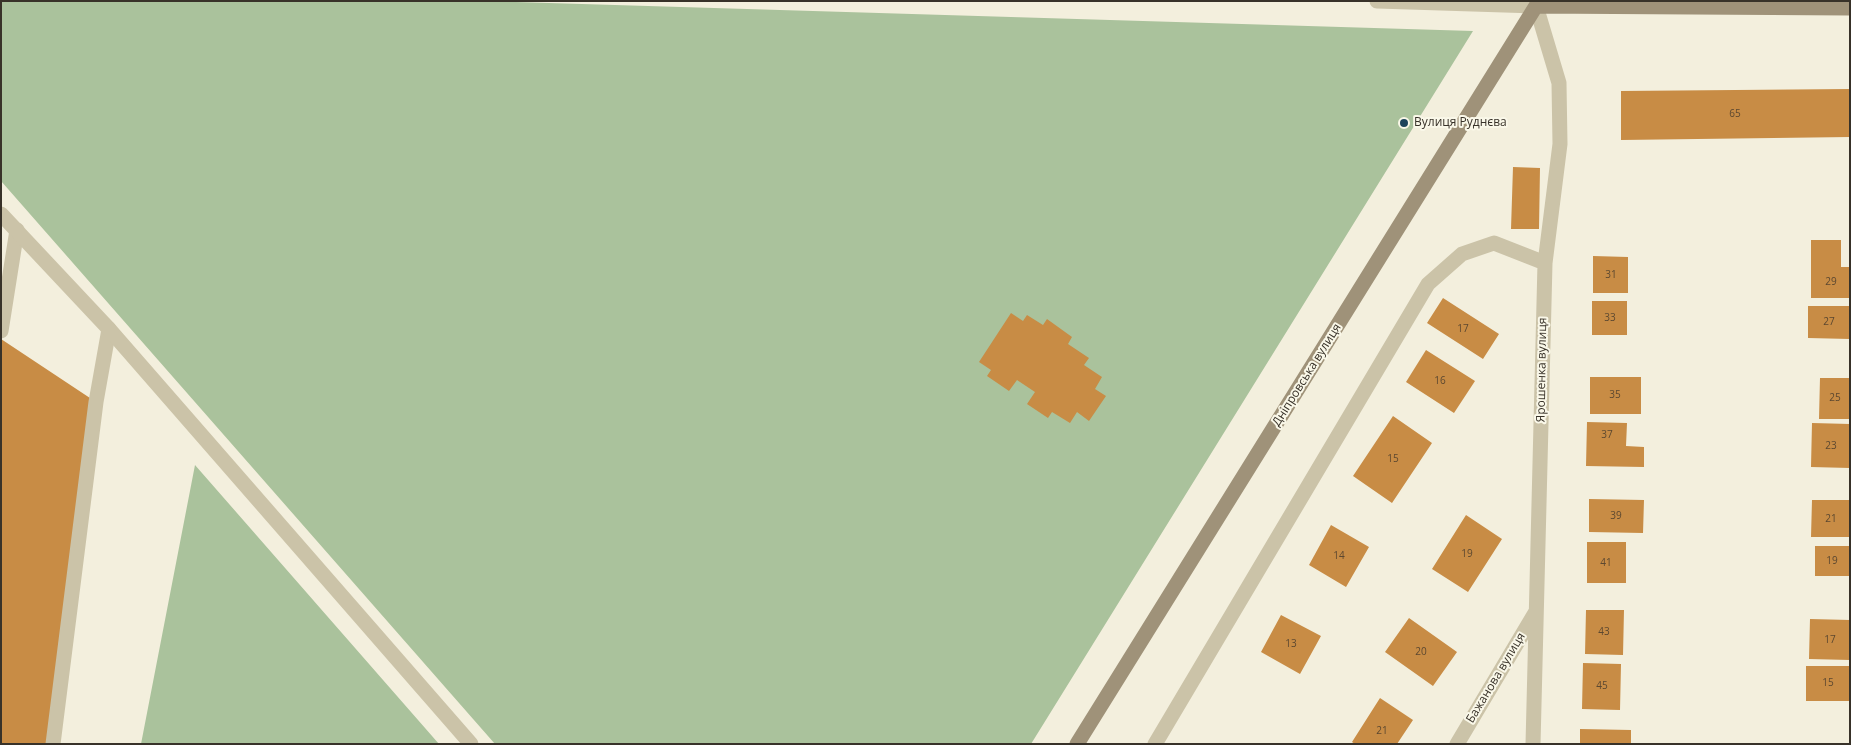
<!DOCTYPE html>
<html>
<head>
<meta charset="utf-8">
<style>
  body { margin:0 }
  #map { position:relative; width:1851px; height:745px; overflow:hidden; background:#f3efdd; font-family:"Open Sans",sans-serif }
  canvas { display:block }
  .frame { position:absolute; inset:0; border:2px solid #383229; pointer-events:none }
</style>
</head>
<body>
<div id="map">
<canvas width="1851" height="745"></canvas>
<div class="frame"></div>
</div>
<script>
const c = document.querySelector('canvas').getContext('2d');
c.lineJoin = 'round';
function fill(path, color) { c.fillStyle = color; c.fill(path, 'evenodd'); }
const shape = rows => new Path2D(rows.map(r => 'M' + r).join(''));
function trace(path, color, width, dash) { c.strokeStyle = color; c.lineWidth = width; c.lineCap = dash ? 'butt' : 'round'; c.setLineDash(dash || []); c.stroke(path); }
function drawText(font, color, halo, rows, align = 'center') {
  c.font = font + ' "Open Sans",sans-serif'; c.lineWidth = 4; c.setLineDash([]); c.textBaseline = 'middle'; c.strokeStyle = halo; c.fillStyle = color; for (const [text, x, y, turn = 0] of rows) {
    c.save(); c.translate(x, y); c.rotate((+turn || 0) * Math.PI / 180); c.textAlign = isNaN(turn) ? turn : align; if (halo) c.strokeText(text, 0, 0); c.fillText(text, 0, 0); c.restore();
  }
}
fill(shape([
  [1,1,483,1,1473,31,1031,744,495,744,1,181],
  [195,465,439,744,141,744]
]), '#aac29c');
fill(shape([
  [1850,89,1850,137,1621,140,1621,91],
  [1513,167,1540,168,1539,229,1511,229],
  [1811,240,1841,240,1841,267,1850,267,1850,298,1811,298],
  [1593,256,1628,257,1628,293,1593,293],
  [1443,298,1499,334,1483,359,1427,323],
  [1592,301,1627,301,1627,335,1592,335],
  [1808,306,1850,306,1850,339,1808,338],
  [1011,313,1023,321,1027,315,1043,325,1047,319,1072,337,1068,344,1089,358,1084,365,1102,377,1095,389,1106,396,1089,421,1077,412,1070,423,1052,412,1048,418,1027,404,1035,392,1017,380,1009,391,987,376,991,370,979,362],
  [1,339,96,402,53,744,1,744],
  [1426,350,1475,381,1454,413,1406,382],
  [1590,377,1641,377,1641,414,1590,414],
  [1820,378,1850,378,1850,419,1819,419],
  [1393,416,1432,443,1392,503,1353,476],
  [1587,422,1627,423,1626,446,1644,447,1644,467,1586,466],
  [1812,423,1850,424,1850,468,1811,467],
  [1589,499,1644,500,1643,533,1589,532],
  [1812,500,1850,500,1850,537,1811,537],
  [1466,515,1502,539,1468,592,1432,569],
  [1331,525,1369,547,1346,587,1309,565],
  [1587,542,1626,542,1626,583,1587,583],
  [1815,546,1850,546,1850,576,1815,576],
  [1586,610,1624,610,1623,655,1585,654],
  [1281,615,1321,636,1300,674,1261,652],
  [1409,618,1457,652,1433,686,1385,652],
  [1810,619,1850,620,1850,660,1809,659],
  [1583,663,1621,664,1620,710,1582,709],
  [1806,666,1850,666,1850,701,1806,701],
  [1380,698,1413,720,1397,744,1355,744,1352,742],
  [1580,729,1631,730,1631,744,1580,744]
]), '#c88c45');
trace(shape([
  [1,331,17,230],
  [53,744,96,402,109,329]
]), '#cbc3a8', 15);
trace(shape([
  [1377,1,1536,6,1559,83,1560,144,1545,263,1533,744],
  [1,214,109,329,471,744],
  [1155,744,1428,284,1462,254,1494,243,1545,263],
  [1457,744,1535,613]
]), '#cbc3a8', 15);
trace(shape([
  [1536,6,1850,8],
  [1077,744,1536,6]
]), '#9f9279', 15);
for (const [x, y, r, color] of [
  [1404,123,5,"#1d445b"]
]) { const dot = new Path2D(); dot.arc(x, y, r, 0, 2 * Math.PI); c.fillStyle = color; c.fill(dot); trace(dot, '#faf8e9', 2); }
drawText('10px', '#5c4830', null, [
  ["65",1735,114],
  ["31",1611,275],
  ["29",1831,282],
  ["33",1610,318],
  ["27",1829,322],
  ["17",1463,329],
  ["16",1440,381],
  ["35",1615,395],
  ["25",1835,398],
  ["37",1607,435],
  ["23",1831,446],
  ["15",1393,459],
  ["39",1616,516],
  ["21",1831,519],
  ["19",1467,554],
  ["14",1339,556],
  ["19",1832,561],
  ["41",1606,563],
  ["43",1604,632],
  ["17",1830,640],
  ["13",1291,644],
  ["20",1421,652],
  ["15",1828,683],
  ["45",1602,686],
  ["21",1382,731]
]);
drawText('12px', '#383229', '#faf8e9', [
  ["Вулиця Руднєва",1414,123]
], 'left');
drawText('12px', '#383229', '#faf8e9', [
  ["Ярошенка вулиця",1542,370,-89],
  ["Дніпровська вулиця",1307,375,-58],
  ["Бажанова вулиця",1496,678,-59]
]);
</script>
</body>
</html>
